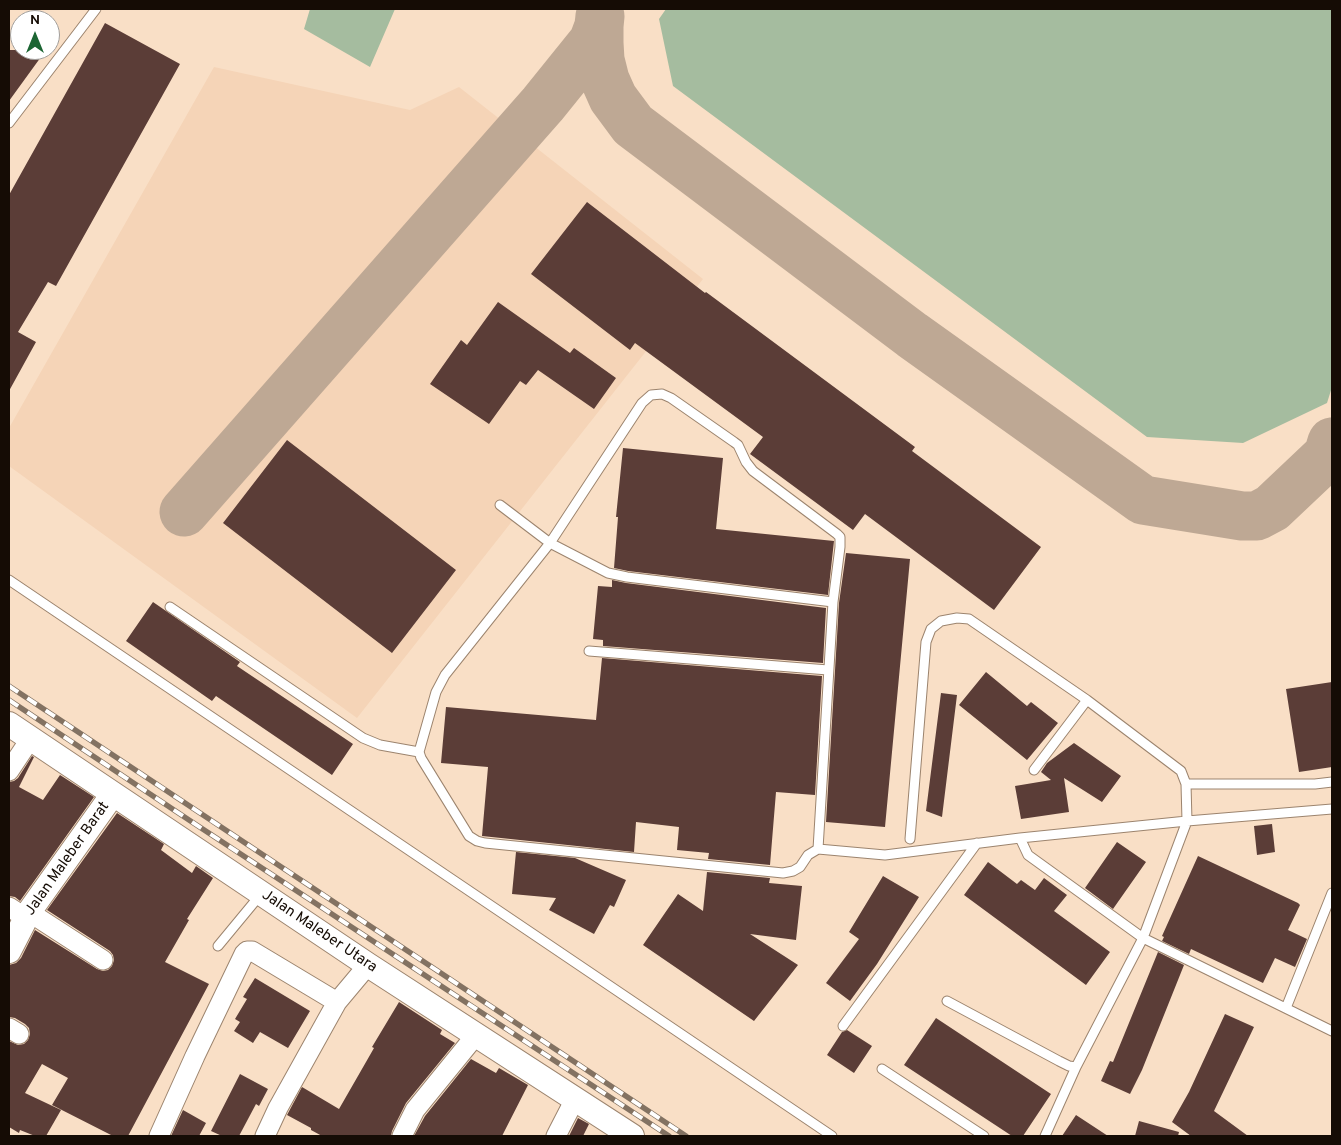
<!DOCTYPE html>
<html>
<head>
<meta charset="utf-8">
<style>
  body { margin:0 }
  #map { position:relative; width:1341px; height:1145px; overflow:hidden; background:#f9dfc6; font-family:Overpass,sans-serif }
  canvas { display:block }
  .frame { position:absolute; inset:0; border:10px solid #150c05; pointer-events:none }
  .north { position:absolute; left:10px; top:10px; width:50px; height:50px; box-sizing:border-box; background:#fff; border:1px solid #a19e9b; border-radius:50%; rotate:0deg; font-size:14px; font-weight:700; line-height:20px; text-align:center; color:#150c05 }
  .north::after { content:''; display:block; margin:auto; width:18px; height:22px; background:#1c6533; clip-path:polygon(50% 0,100% 100%,50% 72%,0 100%) }
</style>
</head>
<body>
<div id="map">
<canvas width="1341" height="1145"></canvas>
<div class="frame"></div>
<div class="north">N</div>
</div>
<script>
const c = document.querySelector('canvas').getContext('2d');
c.lineJoin = 'round';
function fill(path, color) { c.fillStyle = color; c.fill(path, 'evenodd'); }
const shape = rows => new Path2D(rows.map(r => 'M' + r).join(''));
function trace(path, color, width, dash) { c.strokeStyle = color; c.lineWidth = width; c.lineCap = dash ? 'butt' : 'round'; c.setLineDash(dash || []); c.stroke(path); }
function drawText(font, color, halo, rows, align = 'center') {
  c.font = font + ' Overpass,sans-serif'; c.lineWidth = 5; c.setLineDash([]); c.textBaseline = 'middle'; c.strokeStyle = halo; c.fillStyle = color; for (const [text, x, y, turn = 0] of rows) {
    c.save(); c.translate(x, y); c.rotate((+turn || 0) * Math.PI / 180); c.textAlign = isNaN(turn) ? turn : align; if (halo) c.strokeText(text, 0, 0); c.fillText(text, 0, 0); c.restore();
  }
}
fill(shape([
  [214,67,410,110,459,87,703,279,357,718,9,466,9,428]
]), '#f5d4b7');
fill(shape([
  [310,9,395,9,370,67,304,29],
  [666,9,1332,9,1332,387,1327,403,1243,443,1147,437,673,86,659,19]
]), '#a5bc9f');
trace(shape([
  [599,24,599,43,600,60,605,80,613,98,633,125,912,335,1143,500,1242,516,1257,516,1272,508,1328,455,1332,442],
  [184,512,543,104,593,42,599,26,600,16]
]), '#bea894', 49);
fill(shape([
  [105,23,180,64,56,286,48,282,18,332,36,342,9,391,9,195],
  [9,50,46,50,9,101],
  [587,202,705,293,706,292,915,447,912,451,1041,547,994,610,865,514,853,530,750,454,763,437,635,343,630,350,531,274],
  [498,302,570,353,574,348,616,378,594,409,538,370,526,385,520,381,489,424,430,384,461,340,467,345],
  [287,440,456,570,392,653,223,523],
  [623,448,723,458,716,529,834,541,828,595,628,571,614,568,618,517,616,517],
  [846,553,910,559,885,827,826,822,839,603],
  [612,580,626,583,826,608,823,663,603,646,603,640,593,639,598,586,612,587],
  [153,602,240,662,237,666,353,744,332,775,216,696,212,701,126,641],
  [602,658,822,676,815,795,776,792,770,865,708,859,709,853,677,850,679,827,636,822,634,852,482,836,488,767,441,763,446,707,596,720],
  [986,672,1027,706,1031,702,1058,723,1027,760,959,705],
  [1332,682,1332,767,1299,772,1286,689],
  [941,693,957,695,942,817,926,811],
  [1074,743,1121,776,1102,802,1064,778,1069,812,1021,819,1015,786,1051,780,1041,772,1047,763],
  [32,756,34,757,19,787,43,800,60,775,94,797,20,901,15,897,9,896,9,782,14,781,18,778],
  [117,813,164,844,161,850,192,873,196,866,213,878,187,919,189,920,165,962,209,984,128,1136,113,1136,52,1105,68,1078,42,1064,25,1093,61,1110,46,1136,35,1136,20,1130,19,1133,9,1127,9,1041,18,1045,24,1044,28,1040,30,1034,29,1028,25,1024,15,1018,9,1017,9,965,16,963,21,958,35,930,97,969,103,971,108,970,112,966,114,960,113,955,110,951,47,910],
  [1272,824,1275,852,1257,855,1254,826],
  [1117,842,1146,862,1113,909,1085,888],
  [516,852,575,858,626,880,614,907,610,905,594,934,549,910,556,898,512,894],
  [1198,856,1298,903,1300,905,1288,930,1307,939,1295,967,1275,958,1263,983,1191,949,1189,954,1162,941,1164,937,1162,936],
  [988,862,1017,884,1021,880,1035,890,1044,878,1067,895,1054,911,1110,952,1086,985,964,895],
  [707,872,770,878,769,883,802,886,796,940,750,934,798,965,754,1021,643,945,678,894,703,911],
  [883,876,919,897,877,964,850,1001,826,983,859,939,849,932],
  [1158,952,1184,965,1142,1070,1130,1094,1101,1081,1110,1061,1113,1062],
  [255,978,310,1011,288,1048,260,1032,253,1043,234,1031,240,1022,235,1019,247,999,243,997],
  [399,1002,442,1030,440,1034,455,1043,406,1103,392,1131,391,1136,322,1136,311,1130,311,1128,287,1115,302,1087,339,1109,366,1062,374,1048,372,1047],
  [1225,1014,1254,1027,1214,1111,1248,1136,1191,1136,1172,1122,1189,1092],
  [936,1018,1051,1094,1023,1136,1012,1136,904,1065],
  [847,1030,872,1046,854,1073,827,1055,842,1032],
  [471,1059,496,1073,499,1068,528,1085,502,1136,414,1136,425,1116],
  [240,1074,268,1089,259,1106,256,1104,239,1136,222,1136,211,1131],
  [183,1110,206,1123,199,1136,171,1136],
  [1076,1115,1108,1136,1062,1136],
  [578,1118,589,1124,583,1136,569,1136],
  [1139,1121,1179,1132,1178,1136,1135,1136]
]), '#5b3d37');
const service = shape([
  [9,123,96,9],
  [662,394,671,398,734,442,738,445,746,462,753,471,837,534,840,537,840,547,833,602,818,849,808,855,800,867,793,871,783,873,485,843,477,841,469,836,421,758,419,752,436,692,445,675,550,543,642,403,651,395,662,394],
  [500,505,550,543,608,573,627,577,833,602],
  [9,580,832,1136],
  [170,607,363,738,380,745,419,752],
  [589,651,828,670],
  [1034,770,1087,700],
  [1186,784,1315,784,1332,782],
  [1020,838,1028,855,1143,938,1332,1031],
  [910,839,926,642,931,629,941,621,957,618,969,619,1087,700,1181,771,1186,784,1187,821,1143,938,1076,1067,1069,1066,1059,1061,947,1001],
  [818,849,885,855,1020,838,1187,821,1332,809],
  [218,946,261,894],
  [1286,1008,1332,893],
  [843,1026,977,843],
  [882,1069,984,1136],
  [1045,1136,1076,1067]
]);
const minor = shape([
  [9,771,31,738],
  [9,907,26,918],
  [29,912,103,960],
  [9,1028,19,1034],
  [159,1136,195,1056,244,954,247,951,252,951,337,1002,368,965],
  [265,1136,278,1108,337,1002],
  [402,1136,415,1110,476,1035],
  [556,1136,575,1099]
]);
const tertiary = shape([
  [9,724,368,965,632,1136],
  [9,951,29,912,113,794]
]);
trace(service, '#9c846e', 11);
trace(minor, '#9c846e', 21);
trace(tertiary, '#9c846e', 26);
trace(service, '#fff', 9);
trace(minor, '#fff', 19);
trace(tertiary, '#fff', 24);
const rail = shape([
  [9,686,686,1136],
  [9,700,189,820,669,1136]
]);
trace(rail, '#837262', 5.5);
trace(rail, '#fff', 4, [11]);
drawText('15px', '#150c05', '#fff', [
  ["Jalan Maleber Barat",68,859,-55],
  ["Jalan Maleber Utara",319,932,34]
]);
</script>
</body>
</html>
